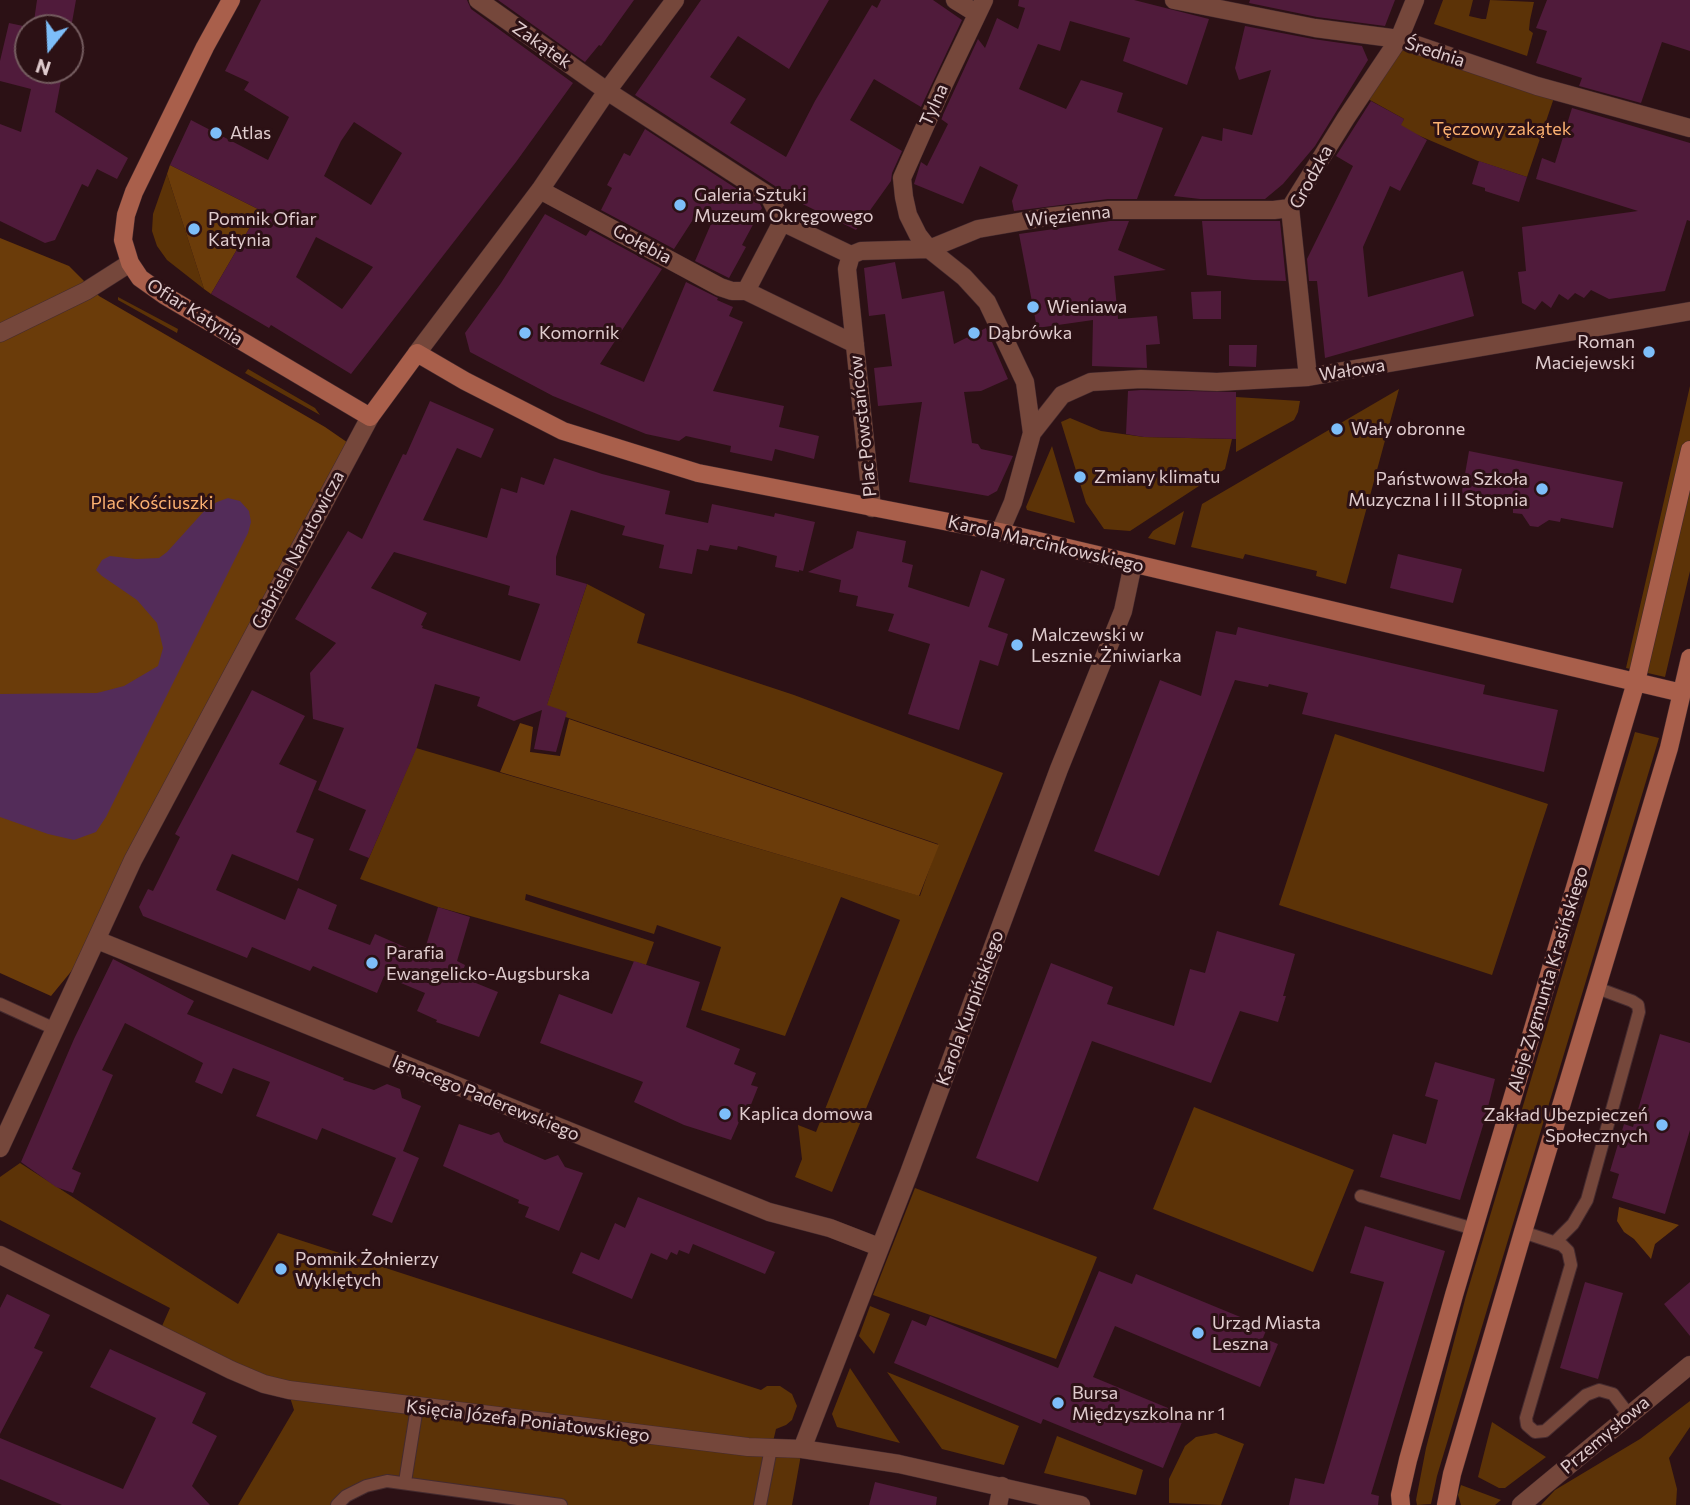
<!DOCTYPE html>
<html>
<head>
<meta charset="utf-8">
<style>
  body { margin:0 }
  #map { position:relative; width:1690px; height:1505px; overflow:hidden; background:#2c1115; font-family:Commissioner,sans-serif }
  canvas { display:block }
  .north { position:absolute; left:14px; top:14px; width:70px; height:70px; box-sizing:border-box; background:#2c1115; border:2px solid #745c5f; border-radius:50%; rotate:198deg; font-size:19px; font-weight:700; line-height:28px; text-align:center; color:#e0ccce }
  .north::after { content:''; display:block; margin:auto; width:24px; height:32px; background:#7dbef9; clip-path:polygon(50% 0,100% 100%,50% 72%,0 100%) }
</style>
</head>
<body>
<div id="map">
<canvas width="1690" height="1505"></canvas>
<div class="north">N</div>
</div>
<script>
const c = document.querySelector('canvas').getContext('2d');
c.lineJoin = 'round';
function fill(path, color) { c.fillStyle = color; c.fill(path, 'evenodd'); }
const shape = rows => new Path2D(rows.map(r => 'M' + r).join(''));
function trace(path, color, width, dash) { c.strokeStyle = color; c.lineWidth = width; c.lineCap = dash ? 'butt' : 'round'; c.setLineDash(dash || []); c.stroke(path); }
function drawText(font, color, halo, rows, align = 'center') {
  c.font = font + ' Commissioner,sans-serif'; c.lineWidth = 6; c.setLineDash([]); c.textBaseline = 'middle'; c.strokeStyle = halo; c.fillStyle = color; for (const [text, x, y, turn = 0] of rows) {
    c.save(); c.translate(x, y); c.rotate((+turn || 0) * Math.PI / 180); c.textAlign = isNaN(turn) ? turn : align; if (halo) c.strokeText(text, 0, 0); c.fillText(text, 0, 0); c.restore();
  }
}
fill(shape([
  [1443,0,1473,0,1469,16,1482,19,1486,19,1490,0,1534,2,1530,20,1529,30,1533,33,1527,56,1434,24],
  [1399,39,1556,92,1527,177,1478,161,1399,127,1404,119,1361,95],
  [167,174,204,289,167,260,157,246,152,231,153,214],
  [118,297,178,329,177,333,118,300],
  [248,369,315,408,320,415,245,373],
  [1690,386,1690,571,1665,677,1626,668],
  [1399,389,1346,584,1316,576,1317,571,1245,554,1243,559,1191,547,1202,504],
  [1236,397,1300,401,1298,412,1294,420,1236,452],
  [1070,418,1101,431,1144,437,1232,439,1225,469,1130,531,1104,529,1086,503,1061,422],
  [1052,446,1075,523,1027,510,1026,507],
  [1184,511,1175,545,1148,538,1153,531],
  [587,584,645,614,637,643,794,695,1003,773,832,1192,795,1177,802,1159,798,1125,816,1132,900,920,841,897,785,1036,701,1010,721,947,657,925,654,934,526,894,525,900,654,942,646,965,438,907,360,879,416,748,920,896,938,844,545,710],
  [1635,732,1659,738,1437,1476,1431,1504,1417,1505,1416,1500,1426,1448,1466,1296],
  [1335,734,1548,804,1492,975,1279,905],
  [1194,1107,1354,1170,1313,1272,1153,1209],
  [20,1163,238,1304,278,1233,761,1390,767,1386,780,1386,792,1394,797,1406,792,1420,786,1425,776,1429,772,1446,802,1449,792,1505,561,1505,405,1482,366,1486,337,1505,238,1505,294,1410,288,1391,158,1335,170,1308,0,1220,0,1177],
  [915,1188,1097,1257,1056,1359,873,1295],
  [870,1306,890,1314,874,1354,859,1336],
  [850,1368,900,1443,837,1427,832,1414],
  [887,1372,1019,1426,1004,1465,942,1449],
  [1690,1401,1690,1427,1669,1458,1677,1489,1676,1505,1541,1505,1555,1490,1640,1439],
  [1492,1422,1546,1457,1505,1488,1499,1488,1478,1477],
  [1216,1433,1244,1444,1221,1505,1169,1503,1169,1479,1185,1446,1196,1437],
  [1057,1436,1143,1470,1136,1495,1044,1473],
  [1461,1485,1501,1500,1495,1505,1461,1505,1458,1495]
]), '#5c3307');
fill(shape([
  [170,165,260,210,211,294,204,289,167,174],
  [0,238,69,266,99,296,325,427,354,447,97,940,51,996,0,973],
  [569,719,939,845,919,896,500,772,520,723,533,727,530,752,560,756],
  [1619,1207,1679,1225,1655,1244,1651,1259,1634,1239,1624,1232,1617,1221]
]), '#6b3c0a');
fill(shape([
  [228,498,240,501,249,511,251,522,248,533,106,817,96,832,74,840,48,834,0,817,0,694,97,693,124,686,158,666,163,648,157,623,137,600,102,576,96,570,102,560,110,556,136,559,159,558,167,552,206,509,217,502]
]), '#532c59');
fill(shape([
  [37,0,76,0,71,28,33,28],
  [261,0,467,0,471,9,573,83,516,162,351,374,271,325,269,328,211,294,260,210,170,165,191,120,268,160,289,117,244,90,249,82,225,71],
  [354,122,402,153,371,205,324,176,341,141],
  [316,237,373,267,342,309,296,277],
  [498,0,634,0,601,46,599,45,585,62],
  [701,0,829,0,789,69,738,36,710,77,746,99,730,123,786,157,815,101,872,5,877,8,881,0,933,0,962,20,921,107,874,79,850,120,902,151,892,173,891,181,856,230,780,193,775,186,635,95],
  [1019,0,1134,0,1209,19,1187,85,1123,61,1130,38,1070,21,1060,51,1038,44,1019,89,1066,109,1081,80,1123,93,1117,112,1163,128,1137,199,1108,199,1014,211,1012,201,1018,185,980,166,963,204,914,184,921,162,927,166,948,124,941,119,978,39,985,48,997,18,1018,29,1025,8,1018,6],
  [1250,0,1395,0,1385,26,1317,17,1249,3],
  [1547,0,1690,0,1690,51,1662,42,1641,103,1579,86,1582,78,1536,63,1547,31,1536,28],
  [9,23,28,27,28,70,63,70,55,112,128,158,117,179,97,169,88,187,82,184,55,240,45,243,0,221,0,124,21,132,31,89,0,81,0,61],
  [1245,26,1313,39,1362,46,1368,60,1315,146,1283,184,1265,199,1200,199,1174,196,1202,136,1222,141,1223,128,1252,135,1271,70,1239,80,1235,68],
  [1371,101,1404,119,1401,125,1427,140,1400,191,1390,186,1363,247,1368,297,1463,271,1474,316,1325,358,1317,281,1309,281,1307,259,1353,166,1336,156],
  [1572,108,1690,143,1690,221,1687,220,1665,291,1609,299,1591,290,1584,298,1575,293,1568,300,1559,294,1551,308,1542,301,1535,310,1522,303,1518,272,1526,271,1522,227,1638,211,1536,179,1542,158,1555,163],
  [645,129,760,204,762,208,742,245,746,247,729,278,695,261,711,224,696,215,674,249,601,210,612,188,607,185,624,153,630,156],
  [1479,161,1527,177,1519,202,1485,191,1485,188,1472,184],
  [545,214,586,236,590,230,662,269,600,364,644,382,686,282,718,298,717,300,733,307,729,316,743,322,713,391,784,406,779,427,819,436,814,459,775,449,772,461,730,452,731,446,686,436,679,441,646,434,553,396,470,352,465,333,501,283],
  [1110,221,1129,221,1118,250,1166,270,1114,276,1118,319,1157,316,1160,344,1146,345,1147,368,1092,366,1093,320,1037,328,1019,234],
  [1202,221,1280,221,1286,281,1253,280,1207,275],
  [895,262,902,299,944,291,954,344,986,328,1008,379,981,391,964,392,972,443,978,444,981,449,1013,456,997,491,988,496,909,482,922,402,878,406,874,368,892,366,885,314,869,316,864,268],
  [1221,291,1221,319,1193,319,1191,292],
  [1229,345,1257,345,1256,367,1229,366],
  [1141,390,1236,392,1236,439,1144,437,1126,434,1128,391],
  [430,401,494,429,481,458,457,448,423,520,487,538,501,488,517,493,521,477,544,485,554,458,602,474,670,491,665,514,708,523,712,504,774,517,775,513,815,522,803,571,799,570,799,572,775,567,777,556,738,546,737,550,710,545,708,551,697,549,692,574,659,568,664,545,622,535,625,526,571,510,556,557,556,575,587,584,547,705,567,712,556,752,534,749,542,710,514,721,477,706,480,697,435,684,417,747,369,858,349,850,366,810,318,790,344,728,313,719,310,673,336,643,295,619,348,531,362,539,403,454,406,455],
  [394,552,510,586,508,595,540,604,520,661,422,628,423,626,421,625,427,613,371,588],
  [1469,451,1623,482,1613,528,1561,518,1560,522,1549,520,1538,527,1530,526,1522,514,1513,513,1513,509,1461,497],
  [857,531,906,541,902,562,913,565,908,587,969,607,981,570,1005,579,988,627,1008,634,998,666,980,660,959,730,908,714,930,644,888,631,894,614,856,606,858,596,839,592,841,580,808,572,853,548],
  [1398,554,1462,569,1453,603,1390,588],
  [1238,627,1485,685,1483,694,1558,710,1544,772,1302,714,1308,693,1269,684,1268,687,1235,680,1159,876,1094,851,1160,680,1201,696,1216,631,1236,635],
  [252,690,305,716,279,764,317,781,296,832,314,839,298,881,232,854,216,890,285,920,298,888,337,905,328,929,370,945,375,934,423,955,438,907,470,917,457,961,465,965,461,977,498,992,479,1037,436,1022,437,1020,417,1011,425,993,384,976,377,993,313,966,310,971,252,947,247,958,143,916,139,907,148,889,153,891,180,837,175,834],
  [1217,931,1295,954,1283,996,1286,996,1278,1022,1240,1011,1211,1083,1092,1041,1038,1182,976,1158,1051,963,1113,987,1107,1004,1174,1026,1190,969,1205,973],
  [113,959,194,1001,187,1014,344,1078,343,1080,374,1090,387,1084,400,1089,402,1098,421,1106,403,1151,419,1158,392,1223,372,1215,396,1158,322,1128,317,1140,256,1116,270,1082,233,1068,222,1094,195,1082,203,1063,125,1023,102,1070,113,1075,72,1169,81,1173,73,1193,56,1187,21,1162,74,1039],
  [634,961,700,982,686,1027,740,1049,734,1064,756,1073,751,1085,758,1087,746,1117,742,1115,731,1140,684,1125,634,1102,643,1082,540,1043,559,994,612,1014],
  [1660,1034,1690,1043,1690,1130,1665,1214,1612,1198,1619,1174,1610,1171,1624,1124,1633,1127],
  [1435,1062,1495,1079,1485,1119,1460,1200,1380,1177,1393,1134,1426,1144,1438,1100,1425,1096],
  [459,1124,491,1135,499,1132,504,1142,545,1160,558,1155,565,1167,583,1173,559,1231,525,1217,529,1207,518,1203,519,1200,443,1166],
  [638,1197,775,1252,765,1274,693,1244,689,1254,679,1250,677,1255,671,1252,667,1260,651,1253,632,1299,572,1273,581,1252,599,1260,615,1223,625,1228],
  [1365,1226,1445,1251,1371,1494,1379,1496,1378,1505,1289,1505,1295,1478,1324,1484,1384,1282,1350,1273],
  [1099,1271,1132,1284,1136,1274,1267,1328,1263,1338,1278,1344,1260,1387,1115,1326,1093,1377,1185,1415,1163,1468,1043,1419,1041,1424,894,1363,912,1320,926,1326,930,1316,1058,1368],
  [1585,1282,1623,1293,1598,1379,1560,1368],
  [1690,1282,1690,1336,1664,1304],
  [7,1294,50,1315,34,1348,43,1352,0,1434,0,1308],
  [110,1349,206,1393,192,1423,217,1436,192,1486,210,1505,62,1505,0,1479,0,1438,123,1489,156,1418,90,1387],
  [875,1482,937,1497,936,1505,869,1505]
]), '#501b3b');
const lane = shape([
  [0,1004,55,1029],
  [1361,1196,1474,1229],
  [1523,1232,1562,1245,1568,1251,1571,1265,1526,1418,1527,1425,1535,1432,1545,1431,1586,1395,1599,1390,1613,1394,1629,1415],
  [1555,1242,1573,1224,1587,1200,1639,1012,1638,1005,1632,1001,1597,988],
  [405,1482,417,1407],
  [337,1505,346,1496,366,1486,387,1481,561,1505],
  [760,1505,771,1448]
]);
const street = shape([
  [478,0,607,91,769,196,782,222],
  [955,0,976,13],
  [984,0,942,88,902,178,904,197,908,215,918,235,929,249,964,277,987,302,1025,382,1032,433],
  [1174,0,1315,28,1399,39,1537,86,1690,128],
  [540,190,720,287,732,291,746,291,855,344],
  [851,255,861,251,929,249,978,229,1047,217,1109,210,1274,210,1290,208],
  [851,255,847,269,872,508],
  [746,291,782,222,851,255],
  [0,333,86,291,130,263],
  [417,353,540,190,607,91,675,0],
  [1308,377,1290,208,1346,118,1399,39,1415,0],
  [1000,532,1013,502,1032,433,1062,395,1091,382,1141,379,1217,382,1308,377,1690,311],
  [97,940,769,1212,830,1228,879,1247],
  [0,1148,133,860,370,417],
  [0,1255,231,1370,264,1384,289,1390,748,1447,802,1449,899,1464,1081,1505],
  [802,1449,909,1173,1059,769,1123,611,1133,564],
  [998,1505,1002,1486],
  [1521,1505,1690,1365]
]);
const secondary = shape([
  [231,0,205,47,134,192,126,215,123,240,130,263,140,278,164,295,370,417,417,353,465,381,563,431,698,473,1000,532,1682,693],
  [1401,1505,1400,1495,1408,1460,1454,1295,1636,682,1690,450],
  [1446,1505,1452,1474,1523,1232,1669,748,1690,658]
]);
trace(lane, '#452b2f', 14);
trace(street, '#452b2f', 19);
trace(secondary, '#452b2f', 19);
trace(lane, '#75473b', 12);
trace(street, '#75473b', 18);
trace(secondary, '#a95f4b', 18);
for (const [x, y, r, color] of [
  [216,133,7,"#7dbef9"],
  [680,205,7,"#7dbef9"],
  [194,229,7,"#7dbef9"],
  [1033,307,7,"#7dbef9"],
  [525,333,7,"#7dbef9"],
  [974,333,7,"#7dbef9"],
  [1649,352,7,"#7dbef9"],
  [1337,429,7,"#7dbef9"],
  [1080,477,7,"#7dbef9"],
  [1542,489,7,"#7dbef9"],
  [1017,645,7,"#7dbef9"],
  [372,963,7,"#7dbef9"],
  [725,1114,7,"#7dbef9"],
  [1662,1125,7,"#7dbef9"],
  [281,1269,7,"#7dbef9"],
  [1198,1333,7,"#7dbef9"],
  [1058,1403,7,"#7dbef9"]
]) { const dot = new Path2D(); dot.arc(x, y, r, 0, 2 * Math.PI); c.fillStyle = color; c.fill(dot); trace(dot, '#2c1115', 2.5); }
drawText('18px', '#e0ccce', '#2c1115', [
  ["Zakątek",542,45,35],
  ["Średnia",1435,52,18],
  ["Tylna",934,105,-66],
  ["Grodzka",1311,177,-61],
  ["Więzienna",1068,216,-6],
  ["Gołębia",642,244,28],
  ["Ofiar Katynia",195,312,32],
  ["Wałowa",1352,370,-9],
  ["Plac Powstańców",863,426,-96],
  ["Karola Marcinkowskiego",1046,544,13],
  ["Gabriela Narutowicza",298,550,-62],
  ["Aleje Zygmunta Krasińskiego",1548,979,-73],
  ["Karola Kurpińskiego",970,1008,-70],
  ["Ignacego Paderewskiego",486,1098,22],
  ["Księcia Józefa Poniatowskiego",528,1421,7],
  ["Przemysłowa",1605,1435,-40]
]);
drawText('18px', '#fcb171', '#2c1115', [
  ["Tęczowy zakątek",1502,129],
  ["Plac Kościuszki",152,503]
]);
drawText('18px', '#e0ccce', '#2c1115', [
  ["Atlas",230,133],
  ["Galeria Sztuki",694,195],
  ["Muzeum Okręgowego",694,216],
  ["Pomnik Ofiar",208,219],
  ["Katynia",208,240],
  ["Wieniawa",1047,307],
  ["Komornik",539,333],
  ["Dąbrówka",988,333],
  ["Roman",1635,342,"right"],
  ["Maciejewski",1635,363,"right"],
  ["Wały obronne",1351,429],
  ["Zmiany klimatu",1094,477],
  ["Państwowa Szkoła",1528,479,"right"],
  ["Muzyczna I i II Stopnia",1528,500,"right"],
  ["Malczewski w",1031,635],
  ["Lesznie. Żniwiarka",1031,656],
  ["Parafia",386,953],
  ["Ewangelicko-Augsburska",386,974],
  ["Kaplica domowa",739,1114],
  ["Zakład Ubezpieczeń",1648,1115,"right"],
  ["Społecznych",1648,1136,"right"],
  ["Pomnik Żołnierzy",295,1259],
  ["Wyklętych",295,1280],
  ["Urząd Miasta",1212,1323],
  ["Leszna",1212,1344],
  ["Bursa",1072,1393],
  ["Międzyszkolna nr 1",1072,1414]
], 'left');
</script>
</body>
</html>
